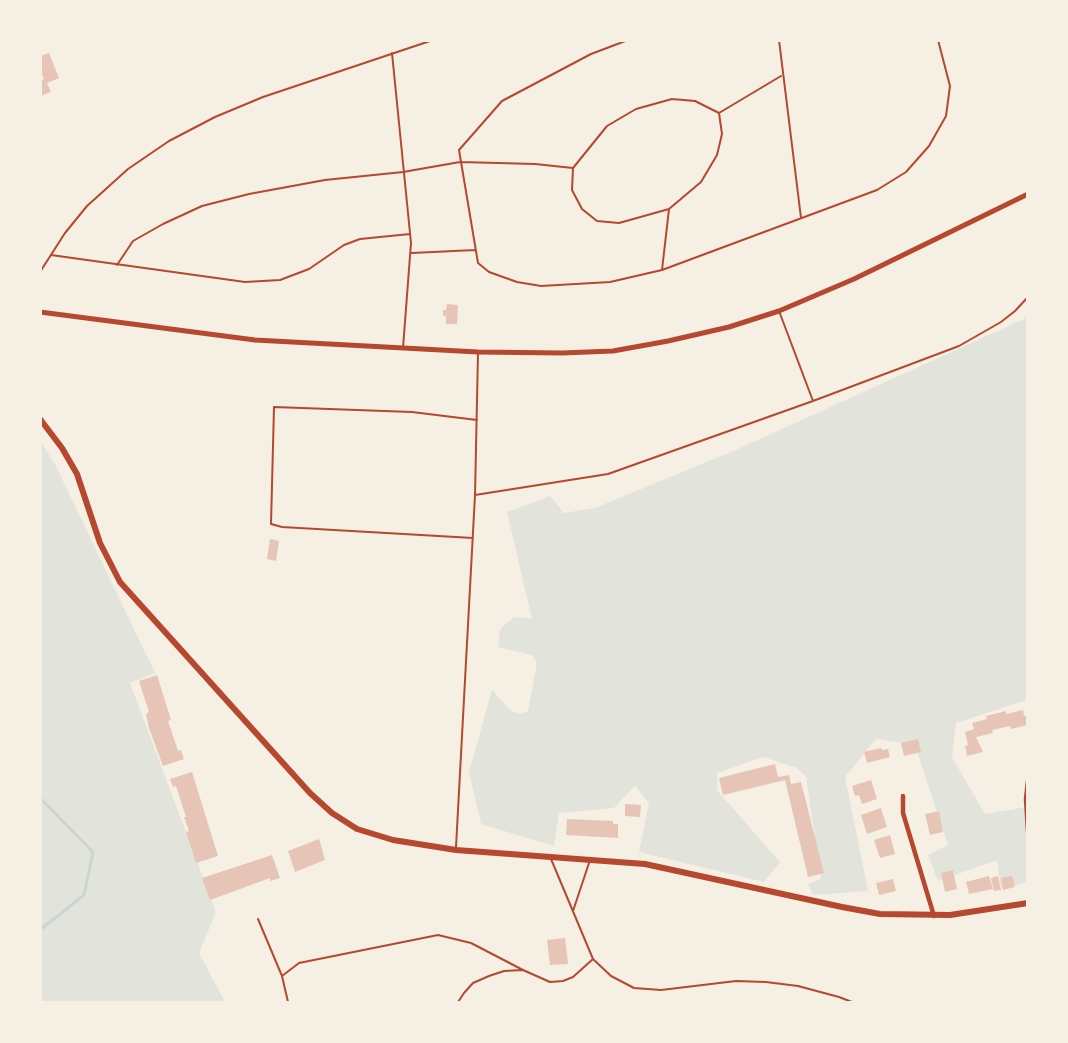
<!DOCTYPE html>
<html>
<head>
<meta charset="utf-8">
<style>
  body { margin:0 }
  #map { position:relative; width:1068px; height:1043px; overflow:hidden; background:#f6efe4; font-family:Jost,sans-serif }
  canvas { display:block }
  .frame { position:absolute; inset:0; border:42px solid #f6efe4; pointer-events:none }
</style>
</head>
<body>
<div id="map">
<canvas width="1068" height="1043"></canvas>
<div class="frame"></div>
</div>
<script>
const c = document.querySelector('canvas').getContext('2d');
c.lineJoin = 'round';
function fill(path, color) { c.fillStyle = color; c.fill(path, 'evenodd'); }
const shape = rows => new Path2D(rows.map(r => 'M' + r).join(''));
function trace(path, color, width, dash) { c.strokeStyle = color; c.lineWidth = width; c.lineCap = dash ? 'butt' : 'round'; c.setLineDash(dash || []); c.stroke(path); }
fill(shape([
  [1027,314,1027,700,956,723,952,757,985,814,1027,807,1027,882,1001,889,997,860,938,881,928,855,948,845,915,745,876,739,845,777,868,891,813,895,808,884,821,879,806,777,797,768,763,757,717,773,717,790,780,862,764,882,639,852,649,803,635,786,614,808,559,813,554,846,481,824,469,772,492,690,510,710,519,714,528,711,537,663,532,655,498,647,500,629,514,617,532,619,507,512,550,496,564,513,595,508,738,449,1024,319],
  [40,441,55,464,155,673,130,683,216,912,199,953,225,1002,41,1002]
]), '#e2e4dc');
trace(shape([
  [40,798,93,852,84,895,40,930]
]), '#c9d6d2', 3);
fill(shape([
  [49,53,59,78,47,83,51,92,40,96,40,80,44,79,40,69,40,56],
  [447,304,458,305,457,324,446,324,446,316,443,316,443,310,446,310],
  [270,539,279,541,276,561,267,559],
  [157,675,171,720,168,721,178,751,181,750,184,759,163,766,149,728,146,714,149,712,139,681],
  [1023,710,1024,716,1028,715,1028,725,1011,729,1010,726,992,730,993,733,976,737,983,752,967,756,965,746,968,745,965,732,974,729,972,723,987,719,986,716,1006,711,1006,714],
  [918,739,921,752,904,756,901,743],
  [881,748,882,750,888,749,890,757,867,763,864,752],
  [775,764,778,777,789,775,791,784,801,782,824,873,808,877,785,780,723,795,719,778],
  [192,772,218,856,196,863,186,832,189,831,184,817,186,817,176,786,173,787,170,779],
  [871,780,877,799,862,804,859,795,855,796,852,786],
  [625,804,641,805,640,817,625,816],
  [881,808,887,827,867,834,861,815],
  [939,811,943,832,930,835,925,814],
  [567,819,613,821,613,824,618,824,618,838,566,835],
  [890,835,895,854,880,858,874,840],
  [319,839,325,860,295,872,288,851],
  [272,855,280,878,270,881,270,878,210,900,202,878],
  [953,870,957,889,945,892,941,873],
  [989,876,993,889,969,894,966,882],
  [998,876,1001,890,994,891,991,878],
  [1012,876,1015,887,1003,890,1001,878],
  [893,879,896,891,879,895,876,883],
  [565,938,568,964,550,965,547,940]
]), '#e6c5b7');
trace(shape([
  [628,40,591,54,502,101,459,150,478,263,489,272,517,282,541,286,610,282,662,270,877,190,906,172,929,146,946,116,950,86,938,40],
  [779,40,801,218],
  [392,53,411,243,403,348],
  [672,99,695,101,719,113,722,134,717,155,701,182,669,209,619,223,597,221,582,209,572,190,573,168,607,126,636,109,672,99],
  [719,113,781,76],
  [412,253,475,250],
  [51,255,245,282,280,280,309,269,344,245,360,239,410,234],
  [117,265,133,241,163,224,202,206,249,194,325,180,403,172,460,162,535,164,573,168],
  [662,270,669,209],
  [40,272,65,233,87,206,128,169,169,141,215,117,263,97,433,40],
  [779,311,813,401],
  [475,495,608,474,813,401,959,346,1001,322,1015,311,1028,297],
  [473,538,282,527,271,524,274,407,412,412,477,420],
  [456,847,475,495,478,353],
  [551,859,593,959,611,976,634,988,661,990,736,981,766,982,798,986,839,997,852,1002],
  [573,911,589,863],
  [258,919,282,976,288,1002],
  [282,976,299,963,438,935,471,943,523,970],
  [458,1002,464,993,473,983,489,976,504,971,523,970,550,982,563,981,573,977,593,959]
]), '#b5482f', 2);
trace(shape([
  [1028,781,1026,799,1028,831],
  [903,796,903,813,934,916]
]), '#b5482f', 4.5);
trace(shape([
  [40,312,255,340,478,352,562,353,613,351,668,341,729,327,779,311,854,279,1028,194]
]), '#b5482f', 5);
trace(shape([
  [40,419,62,448,77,474,100,543,120,582,310,793,332,813,357,829,393,840,456,850,645,864,842,907,880,914,950,915,1028,903]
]), '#b5482f', 6);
</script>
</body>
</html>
